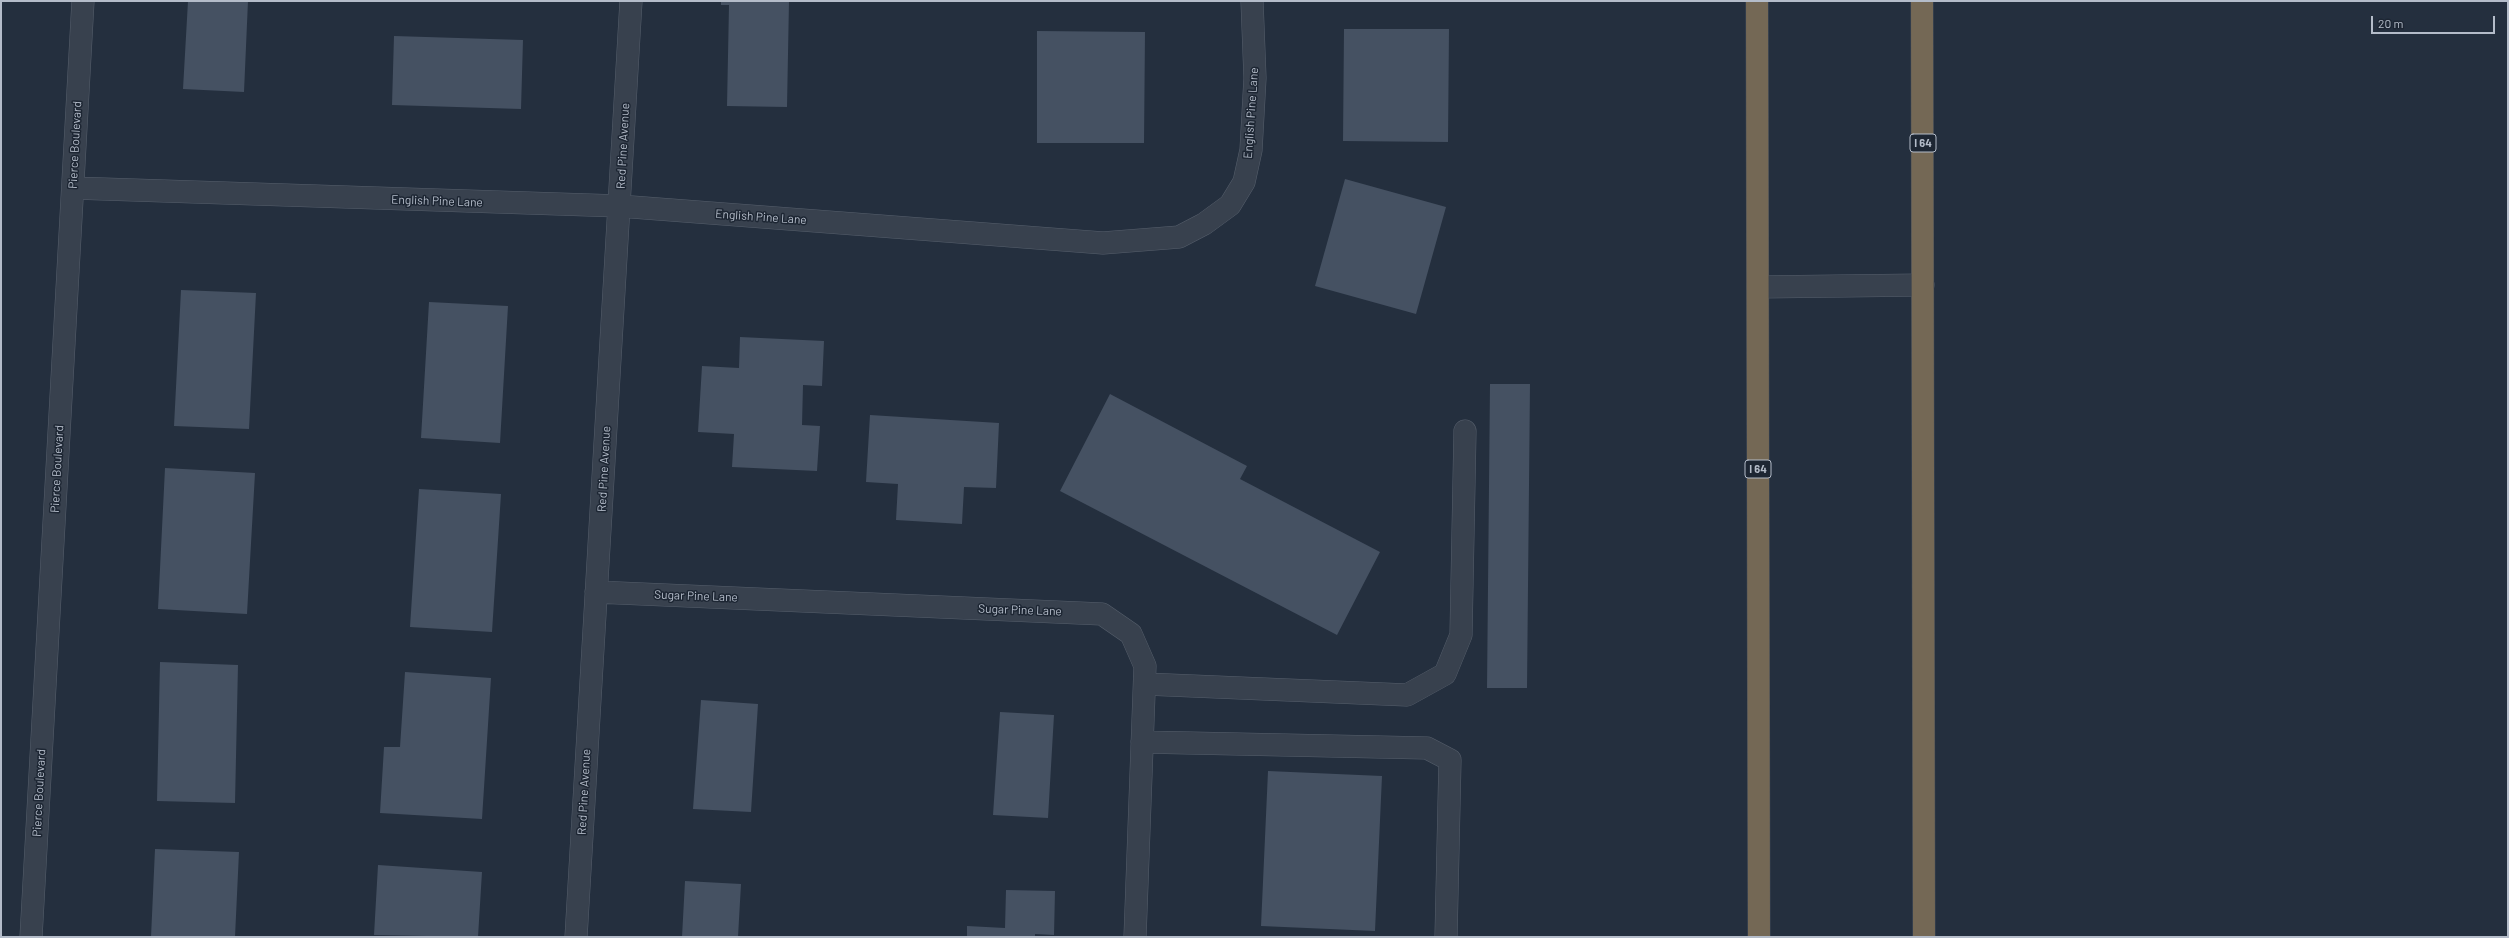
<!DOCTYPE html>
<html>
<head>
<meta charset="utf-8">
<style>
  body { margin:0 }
  #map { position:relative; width:2509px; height:938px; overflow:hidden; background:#242f3e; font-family:Barlow,sans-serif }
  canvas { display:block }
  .frame { position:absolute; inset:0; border:2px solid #b4bcc9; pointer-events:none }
  .scale { position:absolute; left:2371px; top:16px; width:124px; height:18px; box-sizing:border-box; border:2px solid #b4bcc9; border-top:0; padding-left:5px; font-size:12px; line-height:14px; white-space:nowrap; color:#b4bcc9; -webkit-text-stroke:3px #1d2633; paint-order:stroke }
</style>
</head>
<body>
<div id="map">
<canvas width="2509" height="938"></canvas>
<div class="frame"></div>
<div class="scale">20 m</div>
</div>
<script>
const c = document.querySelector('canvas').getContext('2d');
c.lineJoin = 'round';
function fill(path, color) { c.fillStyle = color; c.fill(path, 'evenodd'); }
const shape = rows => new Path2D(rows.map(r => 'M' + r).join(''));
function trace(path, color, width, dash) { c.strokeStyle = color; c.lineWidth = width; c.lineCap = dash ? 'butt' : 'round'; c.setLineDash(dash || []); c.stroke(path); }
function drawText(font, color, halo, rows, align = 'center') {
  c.font = font + ' Barlow,sans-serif'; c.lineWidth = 3; c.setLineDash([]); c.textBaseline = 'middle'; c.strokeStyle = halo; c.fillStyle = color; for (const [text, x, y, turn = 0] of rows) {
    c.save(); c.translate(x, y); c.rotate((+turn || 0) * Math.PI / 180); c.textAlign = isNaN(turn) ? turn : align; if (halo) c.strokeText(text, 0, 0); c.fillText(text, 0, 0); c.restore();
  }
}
fill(shape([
  [188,1,248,1,244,92,183,89],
  [721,1,789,1,787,107,727,106,729,5,721,5],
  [1344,29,1449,29,1448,142,1343,141],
  [1037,31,1145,32,1144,143,1037,143],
  [394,36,523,40,521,109,392,105],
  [1345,179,1446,207,1416,314,1315,286],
  [181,290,256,293,249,429,174,426],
  [429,302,508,306,500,443,421,438],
  [740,337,824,341,822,386,803,385,802,425,820,426,817,471,732,467,734,434,698,432,702,366,739,368],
  [1490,384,1530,384,1527,688,1487,688],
  [1110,394,1247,466,1240,479,1380,552,1337,635,1060,491],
  [870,415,999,423,996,488,964,487,962,524,896,520,898,484,866,482],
  [165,468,255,473,247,614,158,609],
  [419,489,501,494,492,632,410,627],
  [160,662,238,665,235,803,157,801],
  [405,672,491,678,482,819,380,813,384,747,400,747],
  [701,700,758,704,751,812,693,809],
  [1000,712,1054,715,1048,818,993,815],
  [1268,771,1382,776,1375,931,1261,926],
  [155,849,239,852,235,937,151,937],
  [378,865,482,872,478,937,374,935],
  [685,881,741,884,738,937,682,937],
  [1006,890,1055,891,1054,935,1035,934,1035,937,967,937,967,926,1005,928]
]), '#455162');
const minor = shape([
  [73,188,619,206,1103,243,1179,237,1204,224,1230,205,1244,182,1251,150,1255,78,1252,1],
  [1758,287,1923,285],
  [596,592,1102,614,1131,634,1145,666,1135,937],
  [1145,684,1407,695,1445,674,1461,635,1465,431],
  [1142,742,1427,748,1450,760,1446,937],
  [31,937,83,1],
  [576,937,631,1]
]);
const highway = shape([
  [1757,1,1759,937],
  [1922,1,1924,937]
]);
trace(minor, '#565f6c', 23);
trace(highway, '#434c59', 23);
trace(minor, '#38414e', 22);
trace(highway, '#746855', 22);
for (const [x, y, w] of [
  [1923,143,26],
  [1758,469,26]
]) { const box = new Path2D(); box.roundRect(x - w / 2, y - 9, w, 18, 3); c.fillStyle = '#1d2633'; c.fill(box); trace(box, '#b4bcc9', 1); }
drawText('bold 11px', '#b4bcc9', null, [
  ["I 64",1923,143],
  ["I 64",1758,469]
]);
drawText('12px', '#b4bcc9', '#1d2633', [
  ["English Pine Lane",1251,113,-86],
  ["Pierce Boulevard",75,145,-87],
  ["Red Pine Avenue",623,146,-87],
  ["English Pine Lane",437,201,2],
  ["English Pine Lane",761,217,4],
  ["Pierce Boulevard",57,469,-87],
  ["Red Pine Avenue",604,469,-87],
  ["Sugar Pine Lane",696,596,2],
  ["Sugar Pine Lane",1020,610,2],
  ["Red Pine Avenue",584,792,-87],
  ["Pierce Boulevard",39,793,-87]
]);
</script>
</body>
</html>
